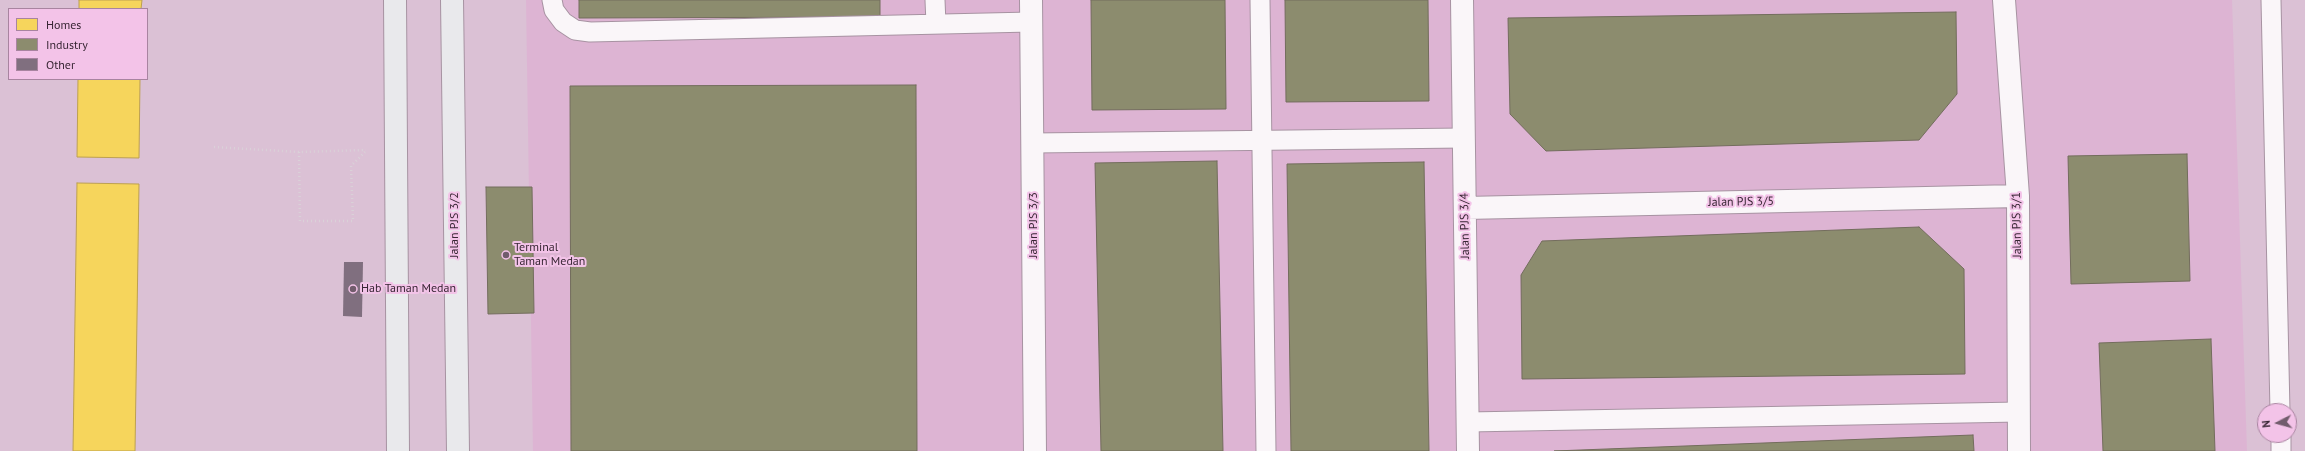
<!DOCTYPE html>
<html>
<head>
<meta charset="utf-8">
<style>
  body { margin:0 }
  #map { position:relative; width:2305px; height:451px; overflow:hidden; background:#dbc1d5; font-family:"PT Sans",sans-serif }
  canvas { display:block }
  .legend { position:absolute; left:8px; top:8px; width:140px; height:72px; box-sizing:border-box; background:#f3c3e8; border:1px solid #a884a0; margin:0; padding:5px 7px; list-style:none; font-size:12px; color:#382634 }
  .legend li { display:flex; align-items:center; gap:8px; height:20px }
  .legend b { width:20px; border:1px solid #a884a0 }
  .north { position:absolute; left:2257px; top:403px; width:40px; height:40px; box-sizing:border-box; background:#f3c3e8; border:1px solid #a884a0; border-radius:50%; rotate:264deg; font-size:11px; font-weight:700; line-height:16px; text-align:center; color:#382634 }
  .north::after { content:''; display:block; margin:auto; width:14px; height:18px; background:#715c6c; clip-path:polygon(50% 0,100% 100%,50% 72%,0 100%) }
</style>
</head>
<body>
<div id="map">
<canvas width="2305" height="451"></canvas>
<ul class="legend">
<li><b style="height:11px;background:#f6d55c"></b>Homes</li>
<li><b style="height:11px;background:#8c8c6e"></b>Industry</li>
<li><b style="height:11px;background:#806f7f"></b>Other</li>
</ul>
<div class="north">N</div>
</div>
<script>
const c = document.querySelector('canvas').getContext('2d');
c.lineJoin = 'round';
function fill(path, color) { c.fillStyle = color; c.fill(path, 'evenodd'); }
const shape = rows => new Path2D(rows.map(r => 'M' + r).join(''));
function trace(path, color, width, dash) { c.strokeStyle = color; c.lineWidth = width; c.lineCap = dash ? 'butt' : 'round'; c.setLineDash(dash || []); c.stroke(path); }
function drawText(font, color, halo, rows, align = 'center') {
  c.font = font + ' "PT Sans",sans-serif'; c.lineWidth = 4; c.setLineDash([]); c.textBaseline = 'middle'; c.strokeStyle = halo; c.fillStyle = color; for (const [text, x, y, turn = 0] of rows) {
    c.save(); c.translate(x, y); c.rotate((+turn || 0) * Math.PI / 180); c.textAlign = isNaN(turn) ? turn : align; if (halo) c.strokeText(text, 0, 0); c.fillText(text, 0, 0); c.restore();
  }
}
fill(shape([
  [526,0,2232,0,2247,451,533,451]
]), '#ddb4d3');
const homes = shape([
  [79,0,142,0,141,9,79,9,79,0],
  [78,79,140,79,139,158,77,157,78,79],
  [77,183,139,184,135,451,73,451,77,183]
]);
fill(homes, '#f6d55c');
trace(homes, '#bda050', 1);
const industry = shape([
  [579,0,880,0,880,17,579,18,579,0],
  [1091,0,1225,0,1226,109,1092,110,1091,0],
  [1285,0,1428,0,1429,101,1286,102,1285,0],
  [1956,12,1957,94,1919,140,1546,151,1510,114,1508,18,1956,12],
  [916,85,917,451,571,451,570,86,916,85],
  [2187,154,2190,281,2071,284,2068,156,2187,154],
  [1217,161,1223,451,1101,451,1095,163,1217,161],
  [1424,162,1429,451,1291,451,1287,164,1424,162],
  [486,187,532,187,534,313,488,314,486,187],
  [1919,227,1964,269,1965,374,1522,379,1521,275,1542,241,1919,227],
  [2211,339,2215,451,2103,451,2099,343,2211,339],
  [1973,435,1974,451,1554,451,1973,435]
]);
fill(industry, '#8c8c6e');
trace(industry, '#736d5d', 1);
fill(shape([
  [344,262,363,262,362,317,343,316]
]), '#806f7f');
const lane = shape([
  [552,0,554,10,563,22,575,30,590,32,1031,22],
  [935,0,936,24],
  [1260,0,1266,451],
  [2271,0,2280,411],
  [1033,143,1464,138],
  [1468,422,2019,412],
  [2281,435,2281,451]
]);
const street = shape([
  [1031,0,1035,451],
  [1462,0,1468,451],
  [2004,0,2018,196,2019,451],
  [1465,208,2018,196]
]);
const secondary = shape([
  [395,0,398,451],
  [452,0,458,451]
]);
trace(lane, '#a793a2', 21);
trace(street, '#a793a2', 24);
trace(secondary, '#a793a2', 24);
trace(shape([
  [214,147,299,152,366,150],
  [299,152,300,221,353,221,351,166,365,152]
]), '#dad1d8', 2.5, [1, 3]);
trace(lane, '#faf6f9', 19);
trace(street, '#faf6f9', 22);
trace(secondary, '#e9e9ec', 22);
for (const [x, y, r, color] of [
  [506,255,4,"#715c6c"],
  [353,289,4,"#715c6c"]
]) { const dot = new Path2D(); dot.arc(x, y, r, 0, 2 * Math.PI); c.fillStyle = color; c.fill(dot); trace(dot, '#f3c3e8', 1.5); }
drawText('12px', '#382634', '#f3c3e8', [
  ["Jalan PJS 3/5",1741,202,-1],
  ["Jalan PJS 3/2",455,225,-90],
  ["Jalan PJS 3/3",1034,225,-90],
  ["Jalan PJS 3/1",2017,225,-91],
  ["Jalan PJS 3/4",1465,226,-91]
]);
drawText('12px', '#382634', '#f3c3e8', [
  ["Terminal",514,248],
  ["Taman Medan",514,262],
  ["Hab Taman Medan",361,289]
], 'left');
</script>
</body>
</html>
